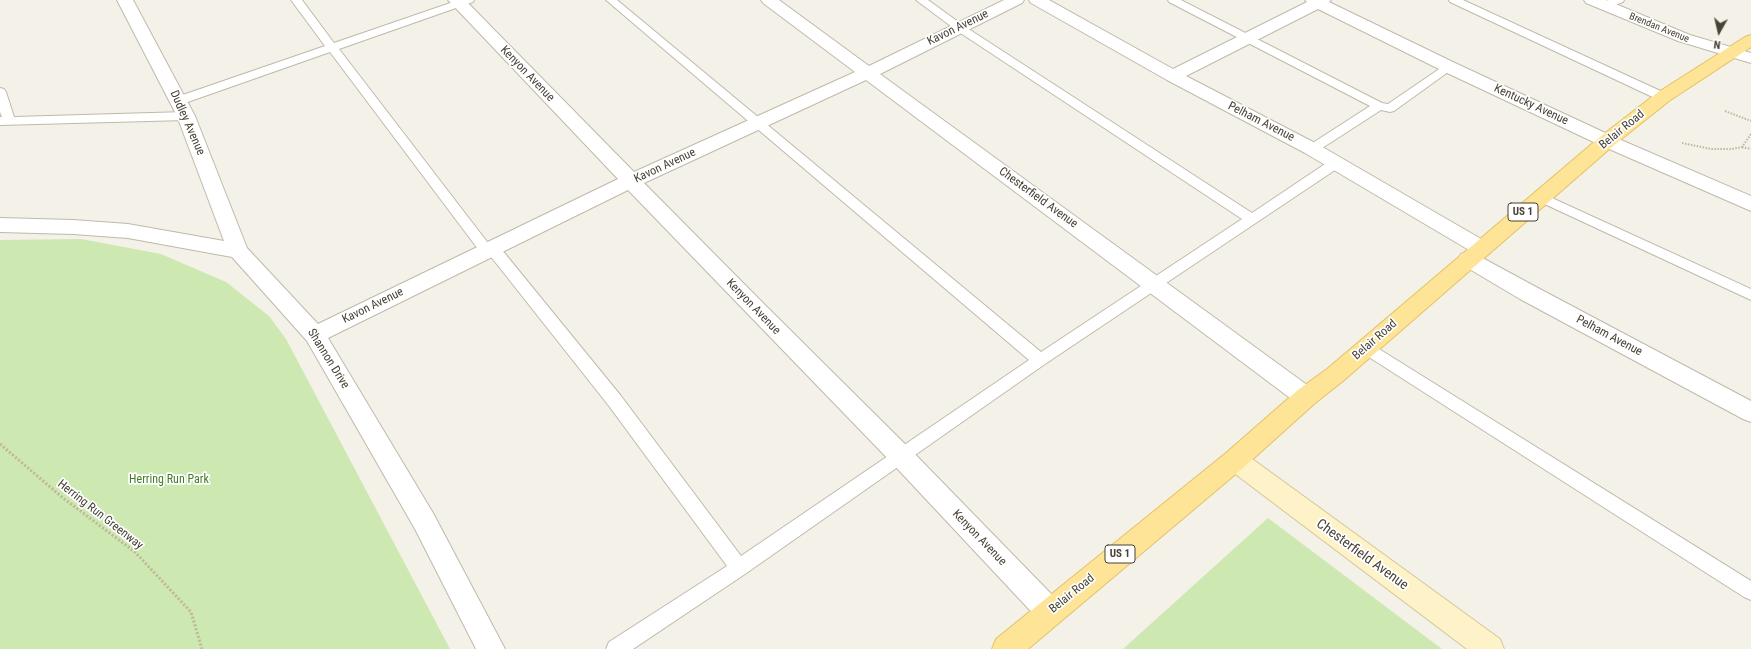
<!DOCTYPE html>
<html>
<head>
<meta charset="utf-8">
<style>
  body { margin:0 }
  #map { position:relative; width:1751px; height:649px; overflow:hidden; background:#f4f1e8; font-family:"Roboto Condensed",sans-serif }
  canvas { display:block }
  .north { position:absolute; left:1699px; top:12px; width:40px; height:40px; -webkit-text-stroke:3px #fff; paint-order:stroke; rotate:188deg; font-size:11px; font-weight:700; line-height:16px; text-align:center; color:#484237 }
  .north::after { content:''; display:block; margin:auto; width:14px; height:18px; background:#484237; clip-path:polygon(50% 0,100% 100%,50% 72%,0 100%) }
</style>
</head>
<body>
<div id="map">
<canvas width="1751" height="649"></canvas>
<div class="north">N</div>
</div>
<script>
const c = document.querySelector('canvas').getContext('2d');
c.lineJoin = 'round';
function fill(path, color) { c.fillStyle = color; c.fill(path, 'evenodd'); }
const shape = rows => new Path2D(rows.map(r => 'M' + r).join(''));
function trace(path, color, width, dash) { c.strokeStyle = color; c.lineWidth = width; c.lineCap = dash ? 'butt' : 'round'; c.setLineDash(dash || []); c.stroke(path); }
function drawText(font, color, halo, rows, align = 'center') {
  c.font = font + ' "Roboto Condensed",sans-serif'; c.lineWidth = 3.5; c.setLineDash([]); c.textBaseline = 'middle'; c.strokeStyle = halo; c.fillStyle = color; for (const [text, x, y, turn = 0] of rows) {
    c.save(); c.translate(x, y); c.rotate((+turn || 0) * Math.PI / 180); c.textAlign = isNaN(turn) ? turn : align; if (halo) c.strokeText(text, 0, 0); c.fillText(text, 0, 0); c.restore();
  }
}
fill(shape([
  [81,239,161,254,226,282,269,316,286,339,450,649,0,649,0,240],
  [1268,518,1442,649,1123,649]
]), '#cde8b1');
const lane = shape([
  [291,0,302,0,334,43,459,0,474,0,473,2,339,49,491,247,502,250,621,396,741,556,1029,360,606,0,617,0,1041,352,1242,219,956,30,916,0,928,0,964,26,1252,213,1331,160,1341,160,1342,163,1341,166,1045,364,745,574,633,649,606,649,609,642,727,566,609,406,492,258,481,253,330,52,182,104,178,105,174,104,172,101,174,98,325,46,291,0],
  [1168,0,1181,0,1382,103,1388,104,1445,65,1453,65,1455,67,1394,111,1390,112,1381,110,1316,152,1312,153,1308,152,1306,149,1308,146,1370,106,1169,2,1168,0],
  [1449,0,1463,0,1667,94,1669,97,1667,100,1663,101,1659,100,1450,2,1449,0],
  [1609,0,1624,0,1623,2,1609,7,1601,7,1600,5,1601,3,1609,0],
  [0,88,4,89,6,92,14,117,186,112,190,113,192,116,190,119,186,120,0,125,0,117,2,117,0,112,0,88],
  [1541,193,1751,289,1751,300,1536,200,1534,197,1536,194,1541,193],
  [1366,342,1371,344,1751,581,1751,600,1744,597,1361,352,1358,348,1361,344,1366,342]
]);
const street = shape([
  [117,0,133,0,195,116,247,248,318,324,618,179,448,0,465,0,634,172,855,72,763,3,761,0,779,0,869,66,1004,0,1024,0,1022,3,880,74,1314,390,1318,397,1314,404,1306,406,1298,404,866,80,644,183,763,303,910,449,1060,603,1064,612,1060,621,1050,625,1040,621,892,463,628,190,328,338,433,513,505,649,476,649,415,529,307,341,232,257,128,238,73,234,0,232,0,218,73,220,128,224,224,241,177,116,117,0],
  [1029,0,1049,0,1173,69,1307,2,1305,0,1331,0,1329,2,1455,63,1614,137,1751,196,1751,211,1600,145,1443,71,1318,9,1186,76,1319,145,1488,243,1491,248,1488,253,1481,255,1474,253,1305,153,1167,80,1031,3,1029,0],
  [1584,0,1606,0,1690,35,1751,53,1751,63,1678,41,1586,3,1584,0],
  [1468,252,1475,254,1536,287,1751,401,1751,422,1743,419,1520,299,1461,264,1458,259,1461,254,1468,252]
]);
const secondary = shape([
  [1235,450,1244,453,1500,639,1504,649,1467,649,1226,467,1223,460,1226,453,1235,450]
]);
const primary = shape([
  [1751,35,1751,47,1669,101,1614,145,1343,381,1314,404,1244,467,1028,649,992,649,996,639,1226,453,1298,390,1327,369,1600,137,1657,93,1745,37,1751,35]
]);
trace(lane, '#c0b9ab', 2);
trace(street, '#c0b9ab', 2);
trace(secondary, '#d4c698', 2);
trace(primary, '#e4c266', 2);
trace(shape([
  [1725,111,1751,121],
  [1682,143,1711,149,1732,149,1742,147,1751,134],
  [1742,147,1751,149]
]), '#c1b59c', 2, [1.5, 1.5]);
trace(shape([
  [0,444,63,498,135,552,191,612,202,649]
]), '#c1b59c', 3, [2, 2]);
fill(lane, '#fff');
fill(street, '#fff');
fill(secondary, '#fef3c8');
fill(primary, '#fee497');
drawText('10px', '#484237', '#fff', [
  ["Brendan Avenue",1659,28,22]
]);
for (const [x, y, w] of [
  [1523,212,30],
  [1120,554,30]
]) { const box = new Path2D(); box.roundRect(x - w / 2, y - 9, w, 18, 3); c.fillStyle = '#fff'; c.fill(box); trace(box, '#484237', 1); }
drawText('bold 11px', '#484237', null, [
  ["US 1",1523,212],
  ["US 1",1120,554]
]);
drawText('12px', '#484237', '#fff', [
  ["Kavon Avenue",958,28,-26],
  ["Kenyon Avenue",527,74,46],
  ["Kentucky Avenue",1531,105,25],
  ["Pelham Avenue",1261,122,27],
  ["Dudley Avenue",187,123,66],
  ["Belair Road",1622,130,-39],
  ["Kavon Avenue",665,166,-25],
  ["Chesterfield Avenue",1038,198,36],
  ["Kavon Avenue",373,306,-26],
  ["Kenyon Avenue",753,307,46],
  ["Pelham Avenue",1609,336,28],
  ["Belair Road",1375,340,-41],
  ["Shannon Drive",328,359,58],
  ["Herring Run Greenway",100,515,38],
  ["Kenyon Avenue",979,538,46],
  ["Belair Road",1072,594,-39]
]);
drawText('12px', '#457a29', '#fff', [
  ["Herring Run Park",169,480]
]);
drawText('14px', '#484237', '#fff', [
  ["Chesterfield Avenue",1362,555,36]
]);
</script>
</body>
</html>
